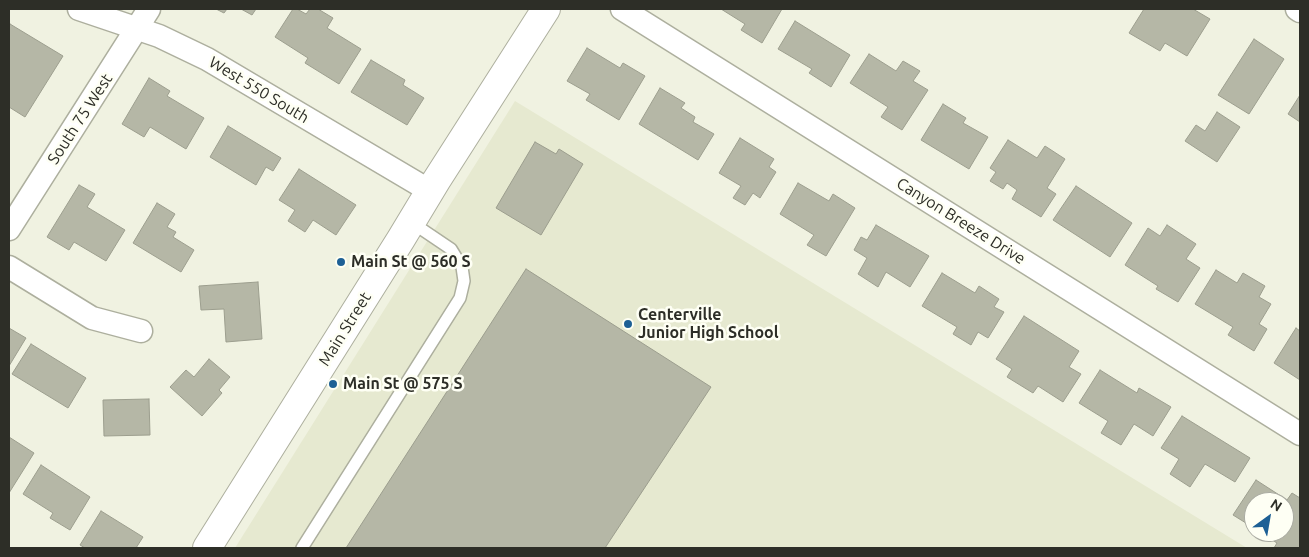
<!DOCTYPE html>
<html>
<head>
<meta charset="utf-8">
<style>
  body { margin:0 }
  #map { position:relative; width:1309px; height:557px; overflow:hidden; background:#f0f2e1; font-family:Ubuntu,sans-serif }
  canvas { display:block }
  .frame { position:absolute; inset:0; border:10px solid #2d2e27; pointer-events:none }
  .north { position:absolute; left:1244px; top:492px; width:50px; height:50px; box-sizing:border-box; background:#fefff4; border:1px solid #aaaba2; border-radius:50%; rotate:32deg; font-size:14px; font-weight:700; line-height:20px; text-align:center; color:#2d2e27 }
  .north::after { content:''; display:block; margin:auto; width:18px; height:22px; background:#1d6095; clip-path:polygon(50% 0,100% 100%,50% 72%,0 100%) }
</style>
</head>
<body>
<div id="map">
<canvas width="1309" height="557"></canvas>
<div class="frame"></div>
<div class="north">N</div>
</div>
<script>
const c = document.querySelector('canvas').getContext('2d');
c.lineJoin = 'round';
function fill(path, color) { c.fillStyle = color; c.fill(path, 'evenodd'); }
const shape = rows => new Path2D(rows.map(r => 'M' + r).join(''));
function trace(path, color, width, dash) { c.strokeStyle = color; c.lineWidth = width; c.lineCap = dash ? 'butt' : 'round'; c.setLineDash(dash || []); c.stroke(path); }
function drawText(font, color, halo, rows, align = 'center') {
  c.font = font + ' Ubuntu,sans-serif'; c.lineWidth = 5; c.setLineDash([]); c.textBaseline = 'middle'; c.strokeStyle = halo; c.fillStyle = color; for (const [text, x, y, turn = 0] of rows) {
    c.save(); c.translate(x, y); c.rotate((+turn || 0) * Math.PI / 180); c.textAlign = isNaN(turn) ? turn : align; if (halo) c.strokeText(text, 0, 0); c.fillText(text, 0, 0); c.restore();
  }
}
fill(shape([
  [515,101,1247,548,235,548]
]), '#e6e9d0');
const building = shape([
  [216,9,227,9,224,13,216,9],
  [241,9,256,9,252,15,241,9],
  [293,9,297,9,306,14,310,9,318,9,333,18,327,28,361,49,339,84,305,63,308,58,275,37,293,9],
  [721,9,782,9,762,43,741,30,745,24,721,9],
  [1144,9,1193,9,1210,19,1187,56,1165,43,1160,51,1129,33,1144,9],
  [795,21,850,55,831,87,809,73,812,69,778,49,795,21],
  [10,24,63,56,25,117,9,107,9,27,10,24],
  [1254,39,1284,59,1249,114,1218,95,1254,39],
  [587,48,620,68,623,63,645,76,619,120,586,100,590,94,567,81,587,48],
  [869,54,896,71,903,61,920,71,913,81,928,90,902,130,881,117,888,107,850,83,869,54],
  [371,60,405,80,403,85,424,98,407,125,351,92,371,60],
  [149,78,170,91,167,96,204,118,186,149,150,127,144,137,122,124,149,78],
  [660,88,685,103,681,108,695,117,693,122,714,134,698,160,639,124,660,88],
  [1300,95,1300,122,1288,114,1300,95],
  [943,104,966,118,963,123,988,137,969,169,921,140,943,104],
  [1217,112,1240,127,1217,162,1185,141,1196,125,1205,131,1217,112],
  [228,126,281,158,273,171,266,167,256,185,210,157,228,126],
  [740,138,774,159,769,167,776,172,760,198,753,193,745,205,733,198,741,186,719,173,740,138],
  [1008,140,1037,158,1045,146,1065,159,1047,188,1056,194,1041,217,1012,199,1017,190,1007,183,1003,189,990,181,996,172,990,168,1008,140],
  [535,142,556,154,559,149,583,164,541,235,496,208,535,142],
  [299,169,356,205,336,235,313,220,305,232,288,221,295,210,279,200,299,169],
  [798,183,829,201,833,194,855,208,826,256,807,245,814,235,780,214,798,183],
  [79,185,95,194,87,207,125,230,106,261,74,242,69,250,47,237,79,185],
  [1076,186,1132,223,1110,257,1053,220,1076,186],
  [157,203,175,214,167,227,176,232,173,237,194,250,181,272,133,243,157,203],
  [876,225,929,256,910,287,886,272,878,287,858,274,867,258,854,250,861,237,867,240,876,225],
  [1167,225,1196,244,1186,259,1200,268,1178,302,1156,289,1158,286,1125,265,1148,228,1160,236,1167,225],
  [526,269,711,387,605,548,346,548,526,269],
  [1216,270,1237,283,1243,273,1265,286,1259,297,1271,304,1259,324,1267,329,1254,351,1228,335,1233,327,1195,304,1216,270],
  [942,273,975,293,979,286,999,299,994,307,1004,312,988,338,978,332,971,345,953,334,957,327,922,306,942,273],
  [258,282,262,339,226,342,224,309,201,310,199,286,258,282],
  [1024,316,1079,351,1069,367,1081,374,1063,402,1038,386,1033,393,1007,377,1012,369,996,359,1024,316],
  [9,328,26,338,9,366,9,328],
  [1296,328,1300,331,1300,380,1274,363,1296,328],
  [31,344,86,378,68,408,12,374,31,344],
  [209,359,230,377,219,390,222,393,202,416,170,387,186,370,194,377,209,359],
  [1100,370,1137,393,1139,388,1171,407,1153,436,1134,424,1121,445,1101,433,1108,421,1079,403,1100,370],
  [149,399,150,435,104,436,103,400,149,399],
  [1182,416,1250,458,1235,482,1205,464,1190,487,1170,474,1179,459,1161,448,1182,416],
  [9,437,34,453,9,493,9,437],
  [41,465,90,497,70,530,50,518,53,513,23,494,41,465],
  [1256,480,1287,500,1292,493,1300,498,1300,548,1274,548,1277,543,1260,532,1284,532,1284,502,1254,502,1254,528,1233,515,1256,480],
  [101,511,143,537,136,548,85,548,80,545,101,511]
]);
fill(building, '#b5b7a6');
trace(building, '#9c9e8e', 1);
const service = shape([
  [302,548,460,298,464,281,462,267,451,249,411,222]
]);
const minor = shape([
  [79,9,159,36,207,59,430,191],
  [622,9,1300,434],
  [1297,9,1300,11],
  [9,229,149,9],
  [9,267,92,318,141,331]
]);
const secondary = shape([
  [207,548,401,239,436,181,546,9]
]);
trace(service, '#adaf9e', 14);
trace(minor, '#adaf9e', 25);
trace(secondary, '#adaf9e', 30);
trace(service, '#fff', 11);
trace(minor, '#fff', 22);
trace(secondary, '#fff', 28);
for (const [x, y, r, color] of [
  [341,262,5,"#1d6095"],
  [628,324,5,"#1d6095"],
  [333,384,5,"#1d6095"]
]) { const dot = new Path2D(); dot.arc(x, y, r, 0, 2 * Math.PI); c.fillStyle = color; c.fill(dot); trace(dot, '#fefff4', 2); }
drawText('16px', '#2d2e27', '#fefff4', [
  ["West 550 South",259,90,31],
  ["South 75 West",80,119,-57],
  ["Canyon Breeze Drive",961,221,32],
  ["Main Street",345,329,-58]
]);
drawText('bold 16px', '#2d2e27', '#fefff4', [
  ["Main St @ 560 S",351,262],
  ["Centerville",638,315],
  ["Junior High School",638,333],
  ["Main St @ 575 S",343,384]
], 'left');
</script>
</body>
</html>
